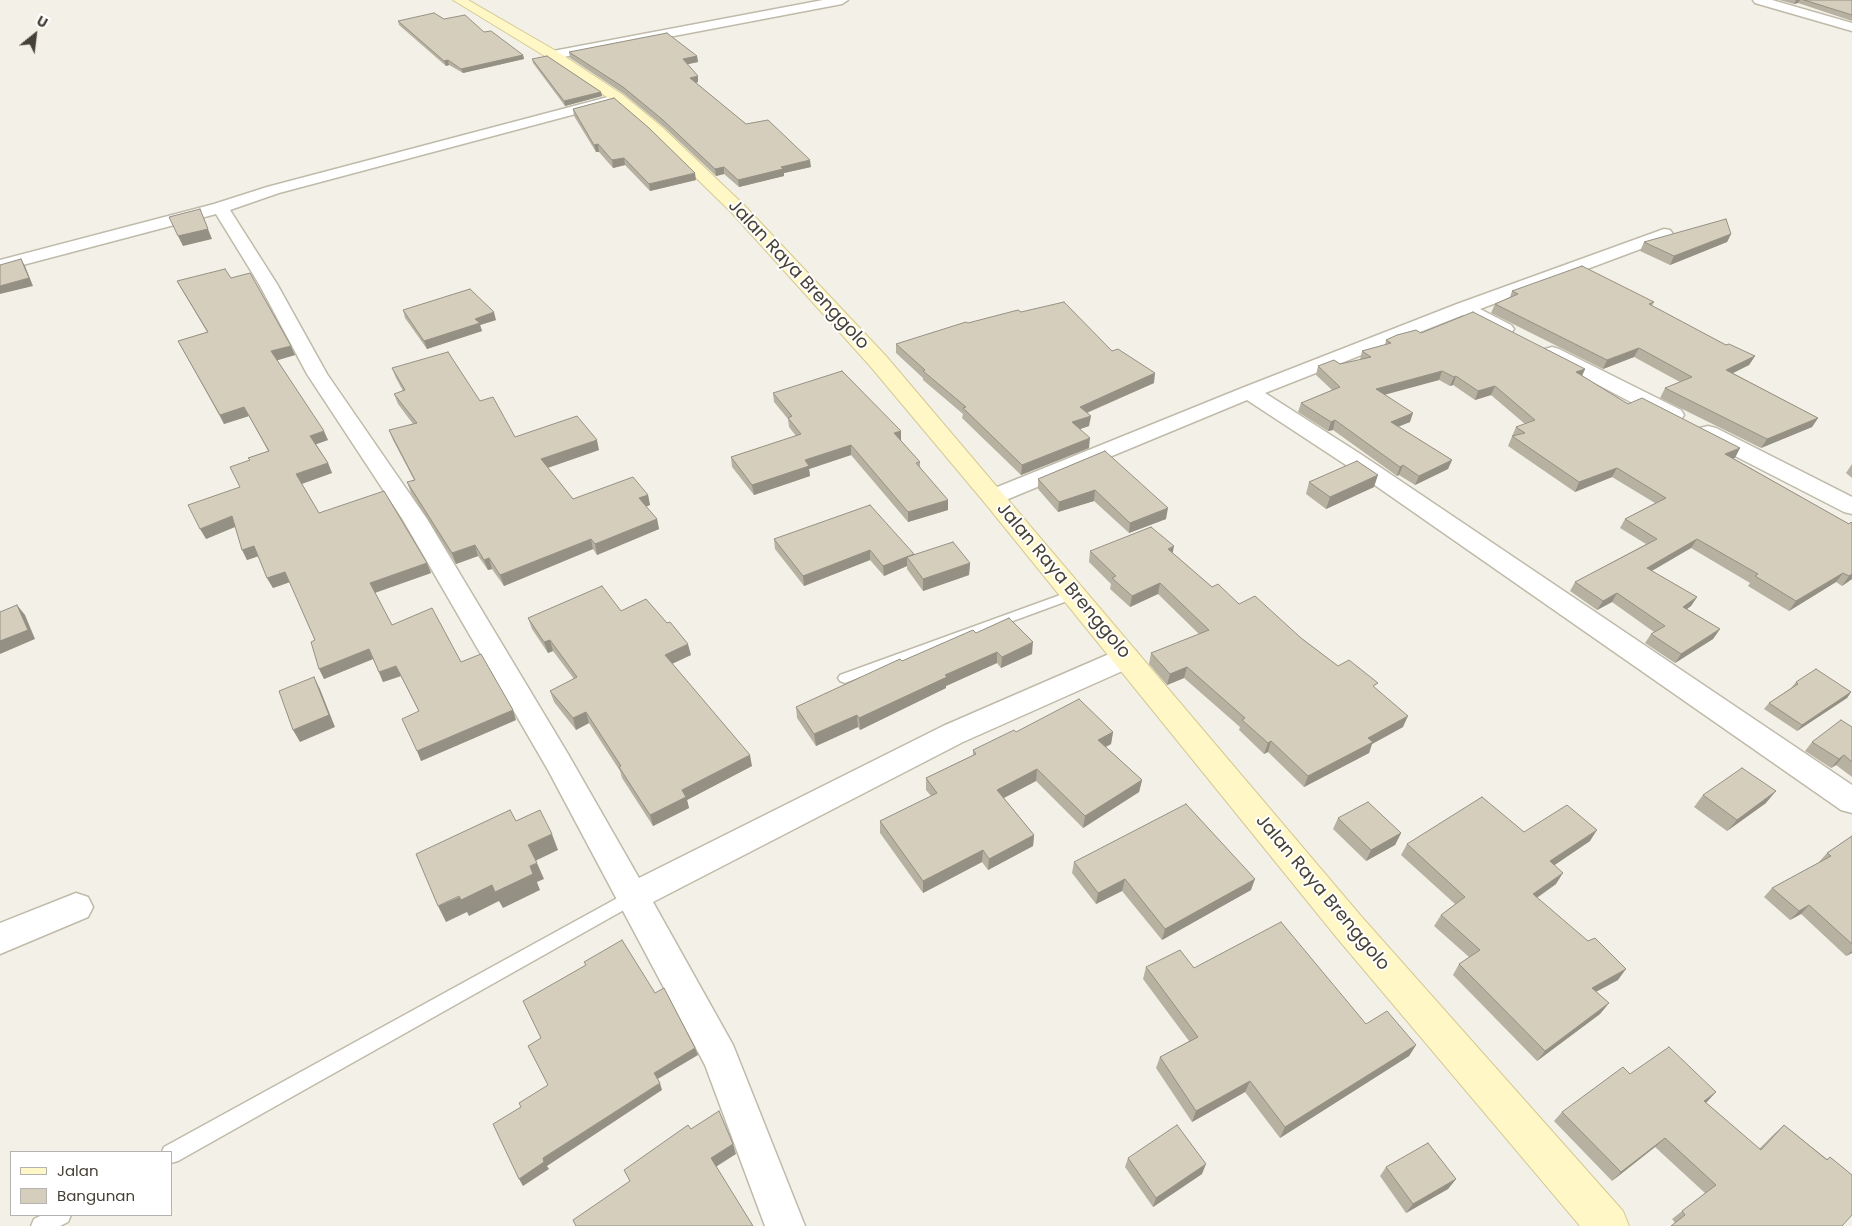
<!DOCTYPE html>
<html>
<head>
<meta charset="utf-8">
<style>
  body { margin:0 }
  #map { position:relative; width:1852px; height:1226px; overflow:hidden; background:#f3f1e7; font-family:Poppins,sans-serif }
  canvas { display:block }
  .legend { position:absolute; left:10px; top:1151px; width:162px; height:65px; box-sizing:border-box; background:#fff; border:1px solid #b5b3af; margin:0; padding:6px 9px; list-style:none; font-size:15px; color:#464136 }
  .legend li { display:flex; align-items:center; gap:10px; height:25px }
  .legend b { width:25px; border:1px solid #b5b3af }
  .north { position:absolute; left:10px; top:10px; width:50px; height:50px; -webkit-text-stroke:4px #fff; paint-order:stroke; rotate:29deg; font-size:14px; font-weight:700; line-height:20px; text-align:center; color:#464136 }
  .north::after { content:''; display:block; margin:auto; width:18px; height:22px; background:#464136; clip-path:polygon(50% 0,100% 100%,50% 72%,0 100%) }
</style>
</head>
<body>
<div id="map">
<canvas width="1852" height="1226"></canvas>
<ul class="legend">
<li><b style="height:6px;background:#fff7c5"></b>Jalan</li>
<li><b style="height:14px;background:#d5cebc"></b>Bangunan</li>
</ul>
<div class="north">U</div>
</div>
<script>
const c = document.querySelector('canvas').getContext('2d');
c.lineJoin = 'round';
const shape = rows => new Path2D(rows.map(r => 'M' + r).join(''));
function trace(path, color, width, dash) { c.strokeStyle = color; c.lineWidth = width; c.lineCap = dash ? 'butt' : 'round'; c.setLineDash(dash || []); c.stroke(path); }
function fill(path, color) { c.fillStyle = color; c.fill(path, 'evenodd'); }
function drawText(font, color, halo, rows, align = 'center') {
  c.font = font + ' Poppins,sans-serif'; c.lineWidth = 4; c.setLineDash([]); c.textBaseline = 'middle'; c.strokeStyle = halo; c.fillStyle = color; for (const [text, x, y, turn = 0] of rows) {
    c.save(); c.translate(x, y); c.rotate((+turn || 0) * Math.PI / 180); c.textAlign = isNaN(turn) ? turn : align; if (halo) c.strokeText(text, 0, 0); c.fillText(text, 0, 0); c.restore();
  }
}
const lane = shape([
  [1074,590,1080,594,1078,597,850,681,845,683,840,681,838,678,840,675,1074,590],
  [632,890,638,892,640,897,638,902,178,1161,171,1163,171,1152,162,1152,164,1147,632,890],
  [42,1215,71,1215,68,1222,60,1226,31,1226,34,1219,42,1215]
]);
const street = shape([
  [823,0,848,0,842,4,553,59,546,55,553,51,823,0],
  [1753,0,1772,0,1852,23,1852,31,1755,3,1753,0],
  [608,97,613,98,615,101,613,104,279,193,230,210,277,284,327,374,427,519,568,754,639,878,943,726,1116,651,1126,648,1136,651,1140,658,1136,665,963,742,653,902,733,1045,805,1226,765,1226,705,1065,548,770,403,520,307,374,259,284,216,214,0,271,0,260,214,204,267,187,608,97],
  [1664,229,1670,230,1673,234,1670,238,1480,309,1511,325,1514,329,1511,333,1504,335,1497,333,1463,315,1265,393,1362,455,1852,785,1852,813,1841,810,1346,465,1247,400,1001,502,993,504,985,502,981,497,985,492,1242,388,1457,304,1664,229],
  [1552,347,1559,349,1681,410,1684,415,1681,420,1673,422,1665,420,1545,357,1542,353,1545,349,1552,347],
  [1708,426,1716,428,1852,497,1852,514,1844,512,1700,438,1697,433,1700,428,1708,426],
  [76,893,88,897,93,907,88,917,0,954,0,923,76,893]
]);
const secondary = shape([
  [453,0,468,0,558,52,623,95,663,128,744,205,886,356,1361,916,1623,1211,1629,1226,1580,1226,1337,938,984,502,870,366,732,213,651,134,613,101,548,58,453,0]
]);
trace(lane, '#bfbaa9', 3);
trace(street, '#bfbaa9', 3);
trace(secondary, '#d4c996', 2);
fill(lane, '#fff');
fill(street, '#fff');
fill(secondary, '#fff7c5');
fill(shape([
  [1779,0,1852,0,1852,21,1798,3,1794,4],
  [444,19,484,32,523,55,524,59,463,73,449,65,446,66,399,25,398,21],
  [569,52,697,56,698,62,688,64,698,82,696,83,746,124,811,167,784,173,784,176,739,187,724,174,716,176,664,127,624,94,570,58],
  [532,59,601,92,602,96,565,106,533,63],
  [573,109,696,180,650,191,625,165,613,168,599,152,596,152,574,116],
  [1731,234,1727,242,1670,265,1640,251,1644,242],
  [231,278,295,355,277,360,328,440,316,444,328,463,332,473,302,484,319,513,427,563,431,573,375,593,392,625,461,662,516,720,421,761,419,712,401,676,383,682,373,659,324,679,315,640,290,582,273,588,267,578,258,556,247,560,235,527,206,539,240,487,250,460,248,458,268,451,249,416,224,424,178,341,207,332,182,290,177,281],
  [1512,291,1654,302,1652,306,1726,345,1755,356,1749,365,1733,373,1818,418,1812,427,1761,448,1660,398,1665,388,1680,382,1634,357,1603,369,1491,313,1495,304,1510,297],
  [403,310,496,320,480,325,482,331,427,349,405,318],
  [1021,312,1112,351,1154,383,1087,413,1089,426,1080,429,1089,448,1021,475,962,418,963,414,923,380,923,378,896,353,896,344,968,323],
  [1421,333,1585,369,1582,376,1628,404,1735,458,1733,458,1849,524,1852,523,1852,579,1842,586,1836,582,1789,611,1748,586,1750,583,1691,548,1652,571,1697,597,1691,606,1687,609,1720,629,1713,639,1675,663,1645,643,1651,634,1654,632,1612,602,1597,610,1570,591,1575,582,1646,544,1620,528,1625,519,1655,503,1612,477,1575,492,1508,446,1516,427,1525,424,1491,395,1475,400,1453,385,1450,386,1439,380,1385,394,1410,422,1398,426,1452,460,1448,469,1415,485,1399,475,1397,476,1333,430,1328,431,1298,412,1301,403,1332,390,1316,375,1318,366,1340,364,1360,360,1362,351,1385,345,1386,340],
  [392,368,480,401,515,437,599,450,548,468,573,499,648,495,650,505,646,507,657,519,659,529,597,555,593,549,504,586,492,569,488,570,478,556,456,564,411,493,407,482,414,480,393,440,389,430,413,424,398,404,394,394,403,391,396,378],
  [773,393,901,441,920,462,920,467,948,510,908,522,851,455,809,469,810,476,754,495,732,467,731,457,796,436,789,427,788,419,774,402],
  [1105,451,1166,519,1129,533,1094,501,1058,512,1038,489,1038,479],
  [1852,464,1852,478,1846,473],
  [1309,482,1374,487,1326,509,1306,494],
  [774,539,914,554,914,555,970,563,969,575,923,591,907,569,907,566,884,576,870,560,804,586,775,549],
  [1090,551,1173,553,1212,587,1239,604,1301,638,1338,666,1376,689,1403,727,1372,744,1369,753,1304,787,1268,752,1264,754,1239,730,1240,727,1184,678,1167,685,1149,664,1151,653,1199,634,1158,594,1130,607,1110,589,1111,584,1089,562],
  [621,611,691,655,672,664,752,766,687,800,689,808,653,826,622,778,620,771,589,723,576,730,554,702,550,691,574,679,553,651,548,653,532,629,528,618],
  [976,633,1032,654,1001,668,997,663,946,686,946,688,860,730,858,727,816,746,797,718,796,707,902,661],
  [1796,682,1851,692,1847,698,1797,731,1764,709,1769,703,1791,688],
  [1852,727,1852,777,1836,765,1831,768,1805,751,1812,742],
  [1016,732,1113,732,1111,744,1106,747,1142,780,1139,792,1083,828,1036,781,1004,798,1034,835,1033,846,988,870,982,862,923,893,880,833,880,821,931,796,926,790,926,778,973,755,973,750],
  [1703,795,1766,803,1727,831,1694,807],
  [1338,818,1401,833,1395,845,1366,861,1333,829],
  [1524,832,1590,841,1554,865,1556,884,1537,898,1618,980,1596,992,1609,1003,1600,1014,1537,1061,1453,975,1459,964,1469,957,1434,926,1441,915,1455,904,1401,855,1407,844],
  [1852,836,1852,953,1846,956,1801,914,1790,920,1764,897,1772,888,1818,863,1827,853],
  [1074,862,1251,890,1162,940,1122,891,1096,904,1072,873],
  [1146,967,1366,1024,1416,1045,1409,1056,1280,1138,1245,1092,1192,1122,1156,1068,1160,1057,1189,1041,1143,979],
  [1630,1074,1705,1102,1759,1149,1774,1134,1784,1125,1827,1159,1830,1157,1852,1175,1675,1223,1672,1219,1705,1193,1655,1147,1612,1181,1554,1121,1562,1112],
  [1128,1158,1202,1174,1153,1207,1125,1167],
  [1386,1167,1456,1179,1448,1189,1406,1213,1380,1176]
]), '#b7b1a2');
fill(shape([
  [1796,0,1800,0,1798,3,1794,4],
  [523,55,524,59,463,73,461,69],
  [697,56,698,62,684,65,683,59],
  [448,60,449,65,446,66,444,61],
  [698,76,698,82,691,84,690,78],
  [601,92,602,96,565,106,564,101],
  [598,144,599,152,596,152,594,145],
  [624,158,625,165,613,168,612,160],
  [810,160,811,167,784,173,784,176,739,187,738,180,781,167],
  [724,167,724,174,716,176,715,169],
  [695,173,696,180,650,191,649,184],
  [200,209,212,239,183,246,178,236],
  [1731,234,1727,242,1670,265,1674,256],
  [21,259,25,266,33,286,0,294,0,286],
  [494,312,496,320,480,325,482,331,427,349,424,341,475,319],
  [291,346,295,355,275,361,271,351],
  [1639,348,1634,357,1603,369,1607,360],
  [1755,356,1749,365,1721,379,1726,370],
  [1585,369,1581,378,1576,372],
  [1442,371,1439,380,1373,398,1376,389],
  [1155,373,1154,383,1079,416,1080,407],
  [1456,376,1453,385,1450,386,1454,377],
  [1495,386,1491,395,1475,400,1478,391],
  [244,407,249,416,224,424,220,415],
  [1413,413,1410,422,1388,431,1391,422],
  [1091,416,1089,426,1071,432,1072,422],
  [1818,418,1812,427,1761,448,1767,439],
  [1335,420,1333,430,1328,431,1331,422],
  [324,431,328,440,314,445,310,436],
  [901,431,901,441,895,443,894,433],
  [1090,438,1089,448,1021,475,1022,465],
  [597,440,599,450,544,469,541,459],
  [851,445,851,455,809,469,810,476,754,495,752,485,805,460],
  [1740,448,1735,458,1720,463,1725,454],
  [1452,460,1448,469,1415,485,1419,476],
  [328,463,332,473,301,484,296,474],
  [1403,465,1399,475,1397,476,1400,467],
  [1617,468,1612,477,1575,492,1579,482],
  [1378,475,1374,487,1326,509,1330,497],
  [1095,490,1094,501,1058,512,1059,502],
  [648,495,650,505,641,508,639,498],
  [948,500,948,510,908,522,908,512],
  [1168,508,1166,519,1129,533,1130,523],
  [232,516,237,526,206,539,200,529],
  [657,519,659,529,597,555,595,544],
  [591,539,593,549,504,586,500,575],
  [1697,539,1691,548,1641,577,1647,568],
  [475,545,478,556,456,564,452,553],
  [254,546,259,556,247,560,242,550],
  [1174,546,1172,557,1168,549],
  [870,550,870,560,804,586,803,576],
  [914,554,914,564,907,557,907,566,884,576,883,566],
  [489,558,492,569,488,570,484,560],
  [427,563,431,573,374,593,370,583],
  [970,563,969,575,923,591,923,579],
  [285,572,290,582,273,588,267,578],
  [1843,573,1836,582,1789,611,1796,601],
  [1852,574,1852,579,1842,586,1849,576],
  [1160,583,1158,594,1130,607,1132,596],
  [1617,593,1612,602,1597,610,1603,601],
  [1697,597,1691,606,1677,616,1683,607],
  [17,605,25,615,35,639,0,654,0,641],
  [1720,629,1713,639,1675,663,1681,654],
  [550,640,553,651,548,653,544,642],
  [1033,642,1032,654,1001,668,1002,657],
  [688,644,691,655,667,666,665,655],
  [369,649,373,659,324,679,319,669],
  [997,652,997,663,946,686,946,688,860,730,859,718,945,675],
  [396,666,401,676,383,682,379,672],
  [1187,667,1184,678,1167,685,1170,674],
  [314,677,320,689,335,727,300,742,293,730],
  [1851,692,1847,698,1797,731,1802,725],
  [513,710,516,720,421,761,417,751],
  [586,712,589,723,576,730,573,718],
  [857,715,858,727,816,746,814,734],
  [1408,716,1403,727,1372,744,1369,753,1304,787,1308,776,1368,738],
  [1113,732,1111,744,1096,752,1098,740],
  [1271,741,1268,752,1264,754,1268,743],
  [750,755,752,766,687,800,689,808,653,826,650,815,682,790],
  [1844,755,1836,765,1831,768,1839,759],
  [1037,769,1036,781,996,802,997,790],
  [1142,780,1139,792,1083,828,1085,816],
  [1776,791,1766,803,1727,831,1737,820],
  [1597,830,1590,841,1543,873,1550,861],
  [1401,833,1395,845,1366,861,1371,850],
  [552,834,558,850,535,861,528,845],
  [1034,835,1033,846,988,870,989,859],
  [983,850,982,862,923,893,923,881],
  [537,863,544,879,537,882,540,890,503,908,499,901,469,916,467,912,446,922,438,906],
  [1563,873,1556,884,1526,905,1533,894],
  [1125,879,1122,891,1096,904,1098,893],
  [1255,879,1251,890,1162,940,1165,929],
  [1809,905,1801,914,1790,920,1799,911],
  [1852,951,1852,953,1846,956],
  [1626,969,1618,980,1584,998,1592,988],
  [1609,1003,1600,1014,1537,1061,1545,1051],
  [1416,1045,1409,1056,1280,1138,1285,1127],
  [695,1048,698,1055,656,1080,654,1073],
  [1250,1081,1245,1092,1192,1122,1196,1111],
  [660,1083,662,1090,547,1166,549,1169,523,1186,519,1179,543,1158],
  [1716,1092,1707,1102,1694,1110,1704,1101],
  [1665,1138,1655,1147,1612,1181,1621,1172],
  [733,1144,736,1154,714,1168,711,1158],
  [1206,1164,1202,1174,1153,1207,1156,1198],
  [1456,1179,1448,1189,1406,1213,1413,1204]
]), '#959084');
const building = shape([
  [1804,0,1852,0,1852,15,1804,0],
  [434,13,444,19,465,15,484,32,491,31,523,55,461,69,448,60,444,61,398,21,434,13],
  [667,33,697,56,683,59,698,76,690,78,746,124,768,120,810,160,781,167,783,169,738,180,724,167,715,169,663,120,623,87,569,52,667,33],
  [547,56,601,92,564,101,532,59,547,56],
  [614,98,649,128,695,173,649,184,624,158,612,160,598,144,594,145,573,109,614,98],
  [200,209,208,229,178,236,169,217,200,209],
  [1726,219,1731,234,1674,256,1644,242,1726,219],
  [21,259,29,278,0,286,0,265,21,259],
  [1582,266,1654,302,1649,304,1726,345,1729,344,1755,356,1726,370,1818,418,1767,439,1665,388,1692,377,1639,348,1607,360,1495,304,1518,294,1512,291,1582,266],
  [225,269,231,278,250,273,291,346,271,351,324,431,310,436,328,463,296,474,319,513,384,491,427,563,370,583,392,625,432,608,461,662,481,654,513,710,417,751,402,719,419,711,396,666,379,672,369,649,319,669,311,642,315,640,285,572,267,578,254,546,242,550,232,516,200,529,188,505,240,487,230,467,250,460,248,458,269,451,244,407,220,415,178,341,208,332,177,281,225,269],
  [470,289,494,312,475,319,480,323,424,341,403,310,470,289],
  [1064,302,1112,351,1118,349,1155,373,1080,407,1091,416,1072,422,1090,438,1022,465,963,408,966,407,923,371,925,370,896,344,966,322,968,323,1018,310,1021,312,1064,302],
  [1473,312,1585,369,1576,372,1628,404,1642,398,1740,448,1725,454,1849,524,1851,522,1852,523,1852,574,1849,576,1843,573,1796,601,1755,576,1758,574,1697,539,1647,568,1697,597,1683,607,1720,629,1681,654,1651,634,1665,626,1617,593,1603,601,1575,582,1657,539,1625,519,1666,498,1617,468,1579,482,1512,436,1525,433,1516,427,1535,420,1495,386,1478,391,1456,376,1454,377,1442,371,1376,389,1413,413,1391,422,1452,460,1419,476,1403,465,1400,467,1335,420,1331,422,1301,403,1340,387,1318,366,1334,360,1340,364,1371,357,1362,351,1391,343,1386,340,1397,335,1416,330,1421,333,1473,312],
  [448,352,480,401,493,397,515,437,577,416,597,440,541,459,573,499,633,477,648,495,639,498,657,519,595,544,591,539,500,575,489,558,484,560,475,545,452,553,407,482,415,480,389,430,417,423,394,394,405,390,392,368,448,352],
  [842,371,901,431,894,433,920,462,916,463,948,500,908,512,851,445,805,460,809,466,752,485,731,457,801,434,788,418,792,416,773,393,842,371],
  [1105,451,1168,508,1130,523,1095,490,1059,502,1038,479,1105,451],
  [1357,461,1378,475,1330,497,1309,482,1357,461],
  [870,505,914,554,883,566,870,550,803,576,774,539,870,505],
  [1151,527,1174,546,1168,549,1212,587,1218,584,1239,604,1255,596,1301,638,1338,666,1349,660,1378,683,1373,686,1408,716,1368,738,1373,742,1308,776,1271,741,1268,743,1242,720,1245,718,1187,667,1170,674,1151,653,1209,630,1160,583,1132,596,1112,578,1116,576,1090,551,1151,527],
  [953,542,970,563,923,579,907,557,953,542],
  [602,586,621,611,646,599,667,623,670,622,688,644,665,655,750,755,682,790,686,797,650,815,619,767,621,766,586,712,573,718,550,691,577,677,550,640,544,642,528,618,602,586],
  [17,605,28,630,0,641,0,612,17,605],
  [1009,618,1033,642,1002,657,997,652,945,675,947,677,859,718,857,715,814,734,796,707,900,659,902,661,973,630,976,633,1009,618],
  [1816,669,1851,692,1802,725,1769,703,1798,684,1796,682,1816,669],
  [314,677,329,715,293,730,279,691,314,677],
  [1079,699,1113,732,1098,740,1142,780,1085,816,1037,769,997,790,1034,835,989,859,983,850,923,881,880,821,937,793,926,778,976,754,973,750,1014,730,1016,732,1079,699],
  [1841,720,1852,727,1852,762,1844,755,1839,759,1812,742,1841,720],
  [1742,768,1776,791,1737,820,1703,795,1742,768],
  [1482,797,1524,832,1567,805,1597,830,1550,861,1563,873,1533,894,1588,941,1595,938,1626,969,1592,988,1609,1003,1545,1051,1459,964,1480,950,1441,915,1465,897,1407,844,1482,797],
  [1368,802,1401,833,1371,850,1338,818,1368,802],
  [1186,804,1255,879,1165,929,1125,879,1098,893,1074,862,1186,804],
  [510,810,516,821,540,810,552,834,528,845,537,863,530,866,533,874,495,892,492,885,461,900,459,896,438,906,416,854,510,810],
  [1852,836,1852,944,1809,905,1799,911,1772,888,1831,856,1827,853,1852,836],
  [1281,922,1366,1024,1387,1011,1416,1045,1285,1127,1250,1081,1196,1111,1160,1057,1198,1037,1146,967,1180,950,1194,968,1281,922],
  [622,940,655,993,664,988,695,1048,654,1073,660,1083,543,1158,544,1162,519,1179,493,1124,521,1107,519,1103,548,1085,528,1046,541,1038,523,1001,586,965,584,962,622,940],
  [1669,1047,1716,1092,1704,1101,1761,1150,1784,1125,1827,1160,1830,1157,1852,1175,1852,1215,1842,1226,1671,1226,1685,1215,1682,1211,1716,1185,1665,1138,1621,1172,1562,1112,1623,1067,1630,1074,1669,1047],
  [719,1111,733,1144,711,1158,753,1226,576,1226,573,1220,630,1181,624,1170,688,1125,691,1129,719,1111],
  [1177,1125,1206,1164,1156,1198,1128,1158,1177,1125],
  [1428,1143,1456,1179,1413,1204,1386,1167,1428,1143]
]);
fill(building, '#d5cebc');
trace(building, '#959084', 1);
drawText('18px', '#464136', '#fff', [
  ["Jalan Raya Brenggolo",798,275,47],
  ["Jalan Raya Brenggolo",1063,581,50],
  ["Jalan Raya Brenggolo",1322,893,50]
]);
</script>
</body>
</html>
